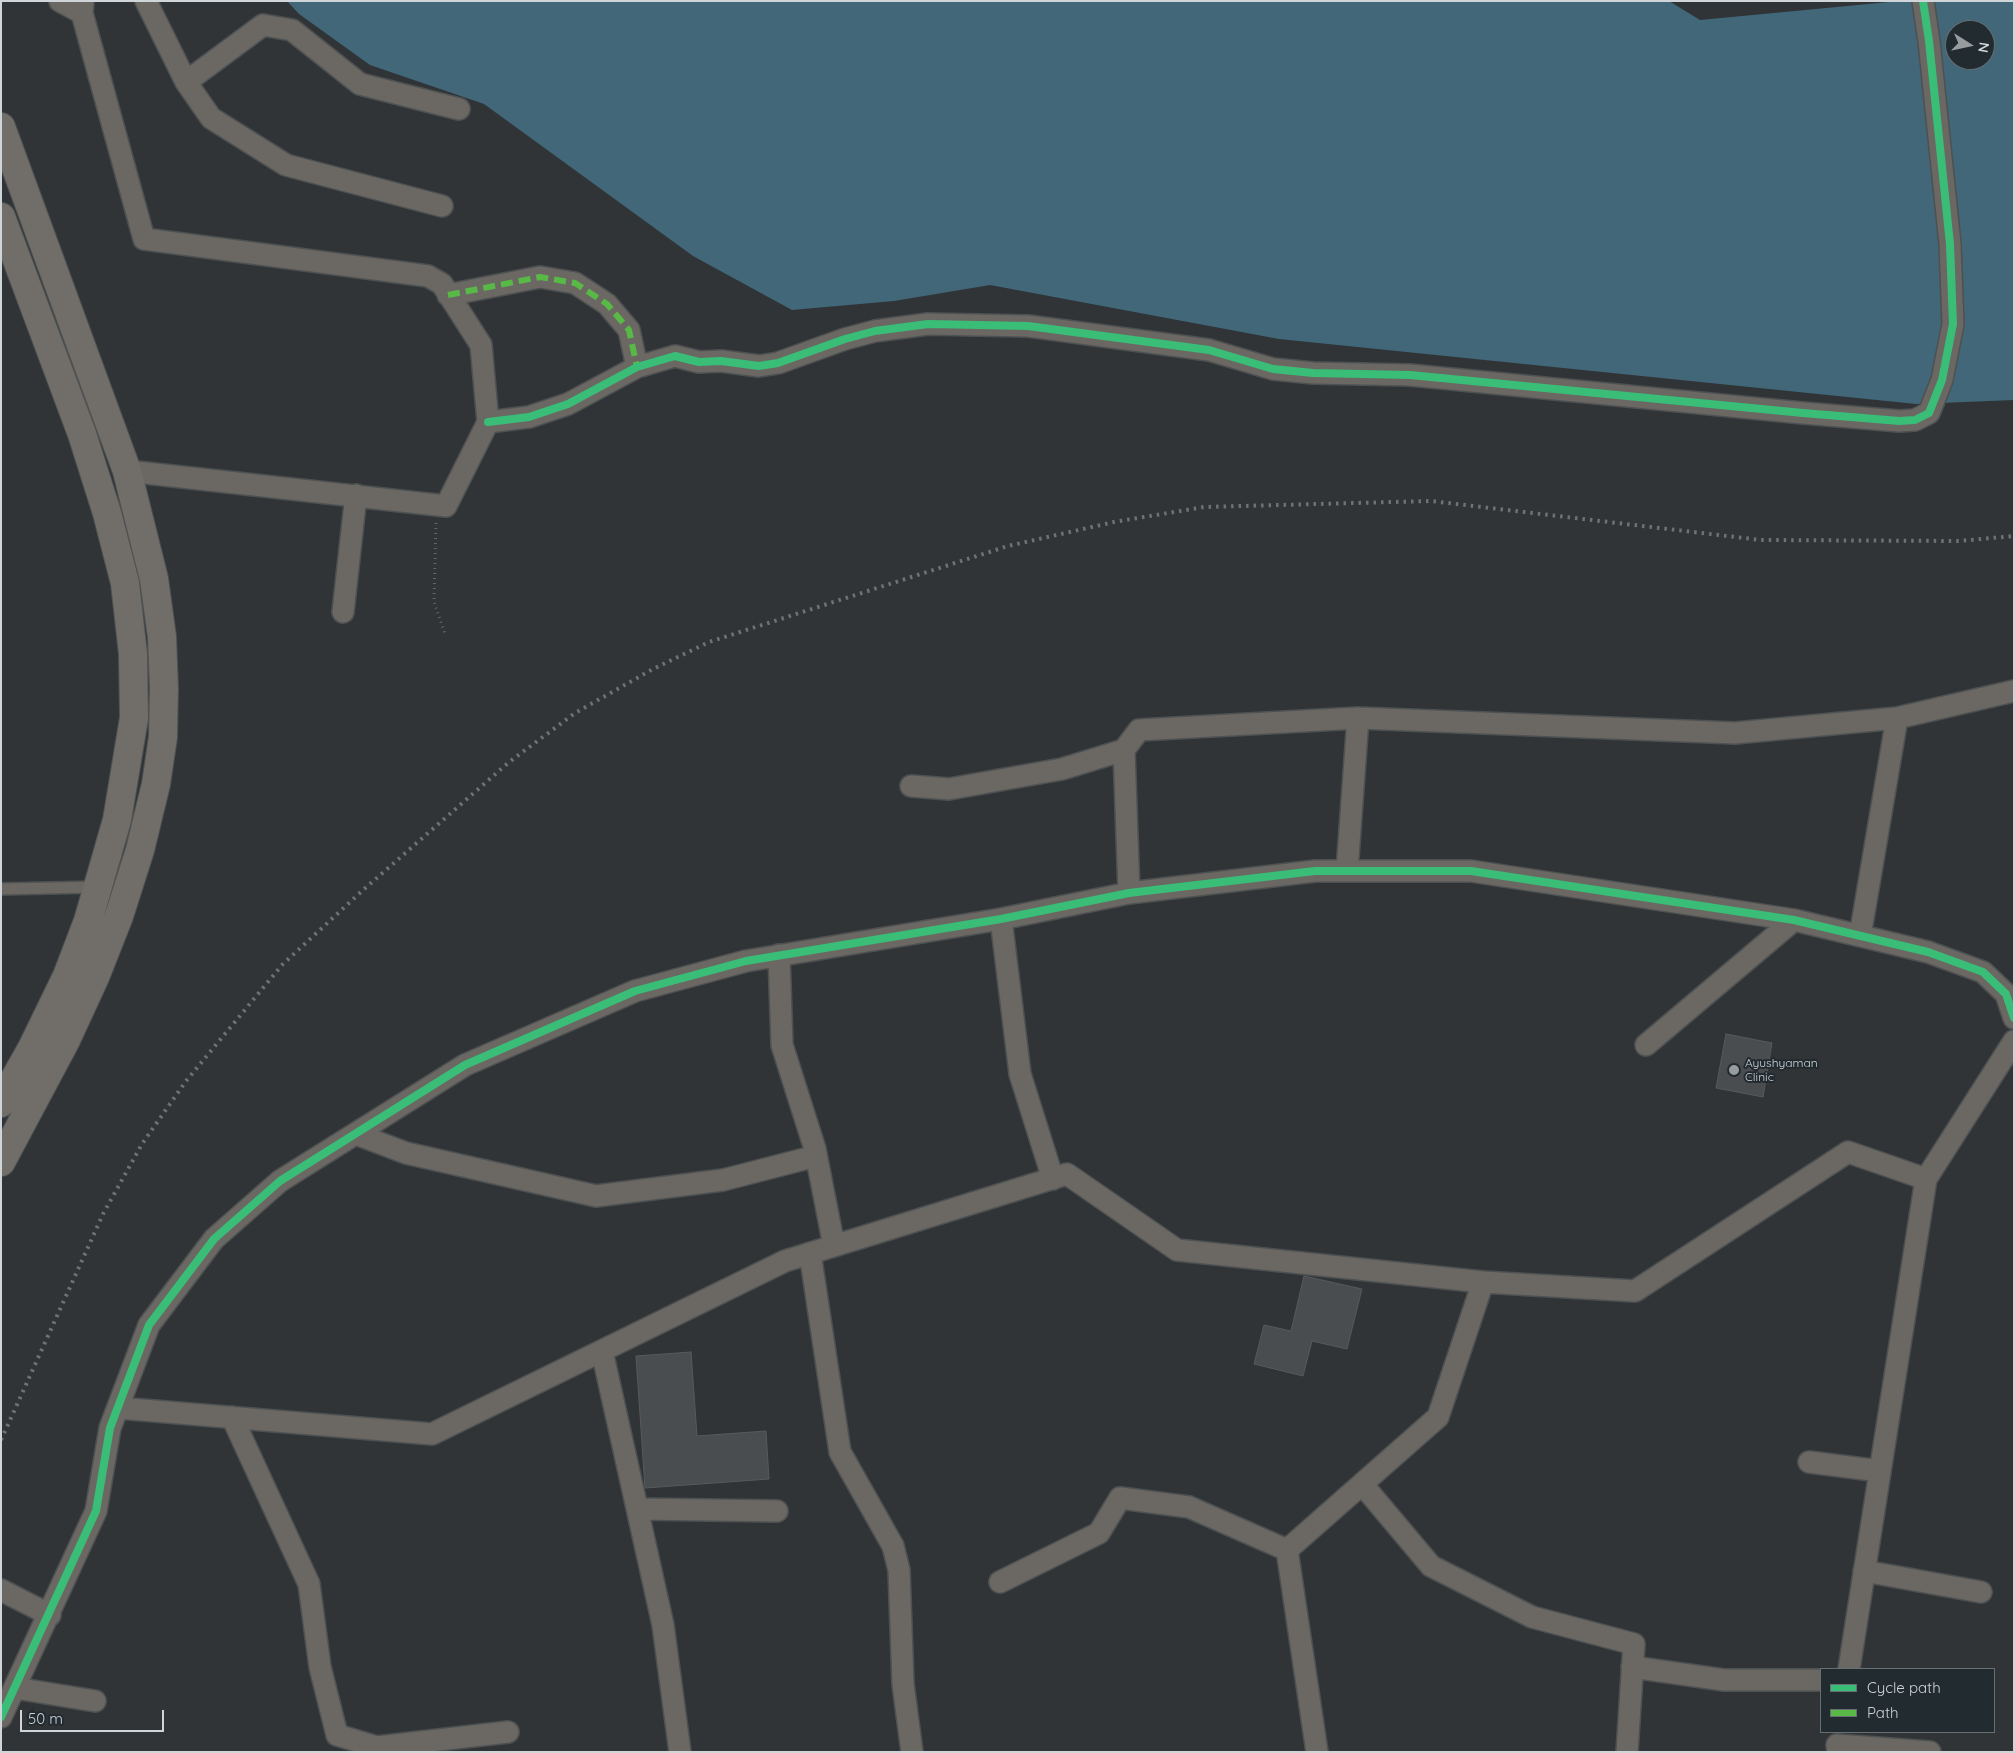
<!DOCTYPE html>
<html>
<head>
<meta charset="utf-8">
<style>
  body { margin:0 }
  #map { position:relative; width:2015px; height:1753px; overflow:hidden; background:#303436; font-family:Quicksand,sans-serif }
  canvas { display:block }
  .frame { position:absolute; inset:0; border:2px solid #cfd5d8; pointer-events:none }
  .legend { position:absolute; left:1820px; top:1668px; width:175px; height:65px; box-sizing:border-box; background:#222b30; border:1px solid #676f73; margin:0; padding:6px 9px; list-style:none; font-size:15px; color:#cfd5d8 }
  .legend li { display:flex; align-items:center; gap:10px; height:25px }
  .legend b { width:25px; border:1px solid #676f73 }
  .north { position:absolute; left:1945px; top:20px; width:50px; height:50px; box-sizing:border-box; background:#222b30; border:1px solid #676f73; border-radius:50%; rotate:100deg; font-size:14px; font-weight:700; line-height:20px; text-align:center; color:#cfd5d8 }
  .north::after { content:''; display:block; margin:auto; width:18px; height:22px; background:#979d9f; clip-path:polygon(50% 0,100% 100%,50% 72%,0 100%) }
  .scale { position:absolute; left:20px; top:1710px; width:144px; height:22px; box-sizing:border-box; border:2px solid #cfd5d8; border-top:0; padding-left:6px; font-size:15px; line-height:18px; white-space:nowrap; color:#cfd5d8; -webkit-text-stroke:4px #222b30; paint-order:stroke }
</style>
</head>
<body>
<div id="map">
<canvas width="2015" height="1753"></canvas>
<div class="frame"></div>
<ul class="legend">
<li><b style="height:6px;background:#3abd76"></b>Cycle path</li>
<li><b style="height:6px;background:#58b947"></b>Path</li>
</ul>
<div class="north">N</div>
<div class="scale">50 m</div>
</div>
<script>
const c = document.querySelector('canvas').getContext('2d');
c.lineJoin = 'round';
function fill(path, color) { c.fillStyle = color; c.fill(path, 'evenodd'); }
const shape = rows => new Path2D(rows.map(r => 'M' + r).join(''));
function trace(path, color, width, dash) { c.strokeStyle = color; c.lineWidth = width; c.lineCap = dash ? 'butt' : 'round'; c.setLineDash(dash || []); c.stroke(path); }
function drawText(font, color, halo, rows, align = 'center') {
  c.font = font + ' Quicksand,sans-serif'; c.lineWidth = 4; c.setLineDash([]); c.textBaseline = 'middle'; c.strokeStyle = halo; c.fillStyle = color; for (const [text, x, y, turn = 0] of rows) {
    c.save(); c.translate(x, y); c.rotate((+turn || 0) * Math.PI / 180); c.textAlign = isNaN(turn) ? turn : align; if (halo) c.strokeText(text, 0, 0); c.fillText(text, 0, 0); c.restore();
  }
}
fill(shape([
  [287,1,1669,1,1700,20,1900,1,2014,1,2014,400,1916,404,1279,339,990,285,894,301,792,310,693,256,484,104,370,65,299,14],
  [1955,30,1985,30,1985,60,1955,60]
]), '#416779');
const building = shape([
  [1726,1034,1772,1043,1763,1097,1716,1088,1726,1034],
  [1304,1276,1362,1289,1347,1349,1312,1341,1303,1376,1254,1364,1264,1325,1291,1331,1304,1276],
  [691,1352,697,1436,766,1431,769,1479,645,1488,636,1356,691,1352]
]);
fill(building, '#494d4f');
trace(building, '#565a5c', 1);
const lane = shape([
  [1,889,98,887]
]);
const street = shape([
  [60,1,82,13],
  [83,1,82,13,144,239,428,276,442,284,481,345,488,422,446,506,127,471],
  [146,1,186,82,211,118,286,165,442,206],
  [186,82,263,25,292,30,360,84,459,109],
  [448,295,540,277,575,283,607,304,629,330,637,367],
  [488,422,529,417,568,404,637,367,675,356,699,362,721,361,759,366,778,363,845,339,875,331,928,324,1028,326,1209,350,1273,369,1313,373,1410,375,1803,413,1899,421,1915,420,1929,413,1942,380,1953,324,1950,244,1929,41,1923,1],
  [343,612,356,495],
  [911,786,949,789,1062,769,1124,750],
  [1347,871,1358,718],
  [1129,893,1124,750,1139,730,1358,718,1735,733,1897,718,2014,691],
  [1001,919,1020,1074,1053,1179],
  [1860,936,1897,718],
  [779,955,782,1045,815,1149,834,1246],
  [1646,1045,1794,920],
  [356,1134,406,1153,596,1196,723,1180,816,1156],
  [810,1253,840,1452,893,1546,899,1570,903,1684,912,1752],
  [602,1351,663,1625,680,1752],
  [118,1408,432,1434,785,1261,1067,1174,1177,1250,1483,1282],
  [232,1417,309,1584,320,1667,337,1735,377,1747,508,1732],
  [1809,1462,1880,1471],
  [1362,1484,1431,1566,1532,1617,1634,1644,1627,1752],
  [639,1509,777,1511],
  [1287,1550,1438,1417,1483,1282,1635,1291,1848,1152,1926,1179],
  [1864,1571,1981,1592],
  [1000,1582,1099,1533,1120,1498,1189,1507,1287,1550,1317,1752],
  [1,1590,50,1615],
  [1632,1667,1724,1680,1821,1680],
  [1849,1669,1926,1179,2014,1041],
  [15,1688,95,1701],
  [1,1717,96,1511,110,1428,149,1325,214,1239,280,1181,465,1065,635,991,746,961,1001,919,1129,893,1315,871,1471,871,1794,920,1928,952,1983,972,2006,994,2014,1018],
  [1838,1752,1837,1745,1930,1752]
]);
const highway = shape([
  [1,127,127,471,154,579,162,637,164,689,163,737,156,784,140,850,119,916,95,977,66,1040,1,1162],
  [1,217,82,434,107,513,125,583,133,654,134,718,117,820,88,921,67,976,32,1048,1,1103]
]);
trace(lane, '#4d5152', 14);
trace(street, '#4d5152', 24);
trace(highway, '#4d5152', 30);
trace(shape([
  [436,523,434,602,445,634]
]), '#666665', 3, [1, 4]);
trace(lane, '#6b6763', 11);
trace(street, '#6b6763', 21);
trace(highway, '#716e69', 28);
trace(shape([
  [1,1440,103,1214,142,1144,186,1081,282,965,362,891,508,763,575,713,653,669,709,642,1008,546,1114,522,1204,507,1431,501,1761,540,1959,541,2014,536]
]), '#717171', 4, [2.5, 5]);
trace(shape([
  [448,295,540,277,575,283,607,304,629,330,637,367]
]), '#58b947', 6, [12, 6]);
trace(shape([
  [488,422,529,417,568,404,637,367,675,356,699,362,721,361,759,366,778,363,845,339,875,331,928,324,1028,326,1209,350,1273,369,1313,373,1410,375,1803,413,1899,421,1915,420,1929,413,1942,380,1953,324,1950,244,1929,41,1923,1],
  [1,1717,96,1511,110,1428,149,1325,214,1239,280,1181,465,1065,635,991,746,961,1001,919,1129,893,1315,871,1471,871,1794,920,1928,952,1983,972,2006,994,2014,1018]
]), '#3abd76', 8);
for (const [x, y, r, color] of [
  [1734,1070,6,"#979d9f"]
]) { const dot = new Path2D(); dot.arc(x, y, r, 0, 2 * Math.PI); c.fillStyle = color; c.fill(dot); trace(dot, '#222b30', 2); }
drawText('12px', '#cfd5d8', '#222b30', [
  ["Ayushyaman",1745,1063],
  ["Clinic",1745,1077]
], 'left');
</script>
</body>
</html>
